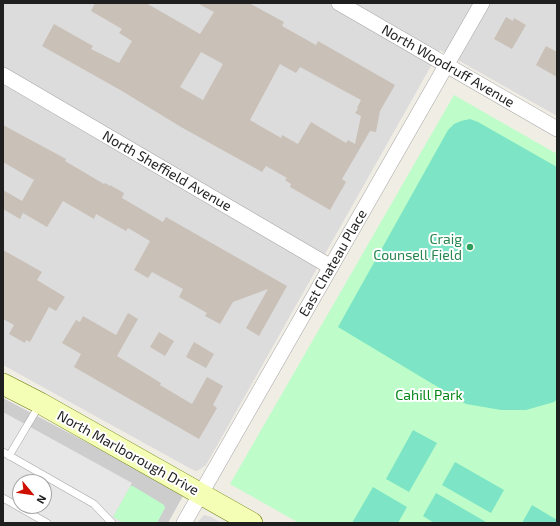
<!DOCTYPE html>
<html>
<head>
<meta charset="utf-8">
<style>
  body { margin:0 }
  #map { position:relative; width:560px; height:526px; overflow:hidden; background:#f0ede4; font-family:"Exo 2",sans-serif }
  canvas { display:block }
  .frame { position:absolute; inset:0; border:4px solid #1f1f1f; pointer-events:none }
  .north { position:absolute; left:12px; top:474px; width:40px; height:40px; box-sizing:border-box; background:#fff; border:1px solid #a5a5a5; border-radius:50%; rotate:119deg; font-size:11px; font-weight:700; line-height:16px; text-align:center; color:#1f1f1f }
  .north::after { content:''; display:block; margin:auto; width:14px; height:18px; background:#ce1000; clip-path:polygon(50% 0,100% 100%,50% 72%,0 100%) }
</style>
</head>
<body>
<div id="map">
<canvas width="560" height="526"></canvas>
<div class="frame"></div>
<div class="north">N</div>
</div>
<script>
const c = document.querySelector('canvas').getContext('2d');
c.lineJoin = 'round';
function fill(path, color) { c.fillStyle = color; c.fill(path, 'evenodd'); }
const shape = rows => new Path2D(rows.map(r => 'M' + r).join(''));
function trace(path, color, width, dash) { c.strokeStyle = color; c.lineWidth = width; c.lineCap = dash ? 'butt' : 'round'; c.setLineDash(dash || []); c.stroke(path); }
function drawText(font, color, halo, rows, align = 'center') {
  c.font = font + ' "Exo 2",sans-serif'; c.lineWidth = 4; c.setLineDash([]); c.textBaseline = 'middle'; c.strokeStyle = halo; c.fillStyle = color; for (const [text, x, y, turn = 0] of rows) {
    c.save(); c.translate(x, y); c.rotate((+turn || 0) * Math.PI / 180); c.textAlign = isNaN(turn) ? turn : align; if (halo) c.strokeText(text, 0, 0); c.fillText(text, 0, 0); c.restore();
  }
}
fill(shape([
  [3,3,557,3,557,116,440,50,206,465,197,471,193,470,3,365],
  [204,515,211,517,222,523,197,523]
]), '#dddcdc');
fill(shape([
  [3,398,184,494,168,523,3,523],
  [20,482,44,482,44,506,20,506]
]), '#cdcdcd');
fill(shape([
  [454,95,557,154,557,523,299,523,230,484],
  [130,486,133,486,164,505,165,508,157,523,123,523,113,517]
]), '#befdc9');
fill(shape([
  [470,119,478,122,557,167,557,399,554,402,526,410,501,410,466,404,338,327,448,130,454,124,461,121],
  [413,430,437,443,409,492,386,479],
  [455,462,504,490,491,513,442,485],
  [373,487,407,507,398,523,352,523],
  [436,493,486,522,485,523,434,523,423,516],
  [532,505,557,520,557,523,522,523]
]), '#7de5c5');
fill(shape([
  [3,412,132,483,113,517,123,523,3,523],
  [20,482,44,482,44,506,20,506]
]), '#e7e7e7');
fill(shape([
  [95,3,146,3,200,34,214,12,197,3,249,3,284,22,282,26,316,45,318,41,395,85,380,111,376,132,370,131,342,179,346,182,330,210,290,187,291,184,285,180,287,178,266,166,262,172,181,127,122,91,42,46,54,24,93,46,91,49,119,63,132,41,119,33,122,29,91,11],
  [201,52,223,64,203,100,180,87],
  [280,64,296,73,300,67,361,100,357,108,358,109,355,113,361,116,355,144,348,140,346,143,311,122,298,144,282,135,281,138,250,120],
  [506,17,513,21,514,18,526,25,512,49,494,39],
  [546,46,557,52,557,77,536,65],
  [3,125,66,159,65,161,104,184,105,183,110,186,110,185,124,193,122,198,163,222,166,217,287,286,259,336,246,328,268,289,233,302,220,324,205,316,207,313,179,297,183,289,152,272,148,278,134,270,150,241,128,228,126,231,96,214,94,219,63,201,47,227,23,213,20,219,3,209,3,190,22,201,34,180,3,162],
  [3,250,42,272,37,280,65,297,56,311,49,307,30,342,26,340,25,343,9,334,14,325,3,319],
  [128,313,138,319,117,356,161,383,160,385,192,404,207,377,223,386,213,405,217,408,199,439,74,367,81,354,62,343,76,320,80,322,83,316,116,335],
  [159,332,174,341,165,356,150,347],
  [194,342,214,354,206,368,186,357]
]), '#c9c0b7');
const lane = shape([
  [3,452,94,504,112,523],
  [9,456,40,404],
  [3,498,47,523]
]);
const street = shape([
  [339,3,557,129],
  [3,75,331,267],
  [184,523,482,3]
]);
const secondary = shape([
  [3,384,40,403,252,523]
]);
trace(lane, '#a6a6a6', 8);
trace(street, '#a6a6a6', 16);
trace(secondary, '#647c00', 22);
trace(lane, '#fff', 7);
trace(street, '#fff', 15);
trace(secondary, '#f4feb5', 21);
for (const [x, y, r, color] of [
  [470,247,4,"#2e9e5b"]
]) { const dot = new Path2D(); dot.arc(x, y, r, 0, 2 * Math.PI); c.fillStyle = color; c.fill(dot); trace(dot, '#fff', 1.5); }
drawText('14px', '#1f1f1f', '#fff', [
  ["North Woodruff Avenue",448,66,30],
  ["North Sheffield Avenue",167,171,30],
  ["East Chateau Place",333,263,-60],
  ["North Marlborough Drive",128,453,29]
]);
drawText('14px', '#27864d', '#fff', [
  ["Craig",462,239],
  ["Counsell Field",462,255]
], 'right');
drawText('14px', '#048619', '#fff', [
  ["Cahill Park",429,395]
]);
</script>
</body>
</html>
